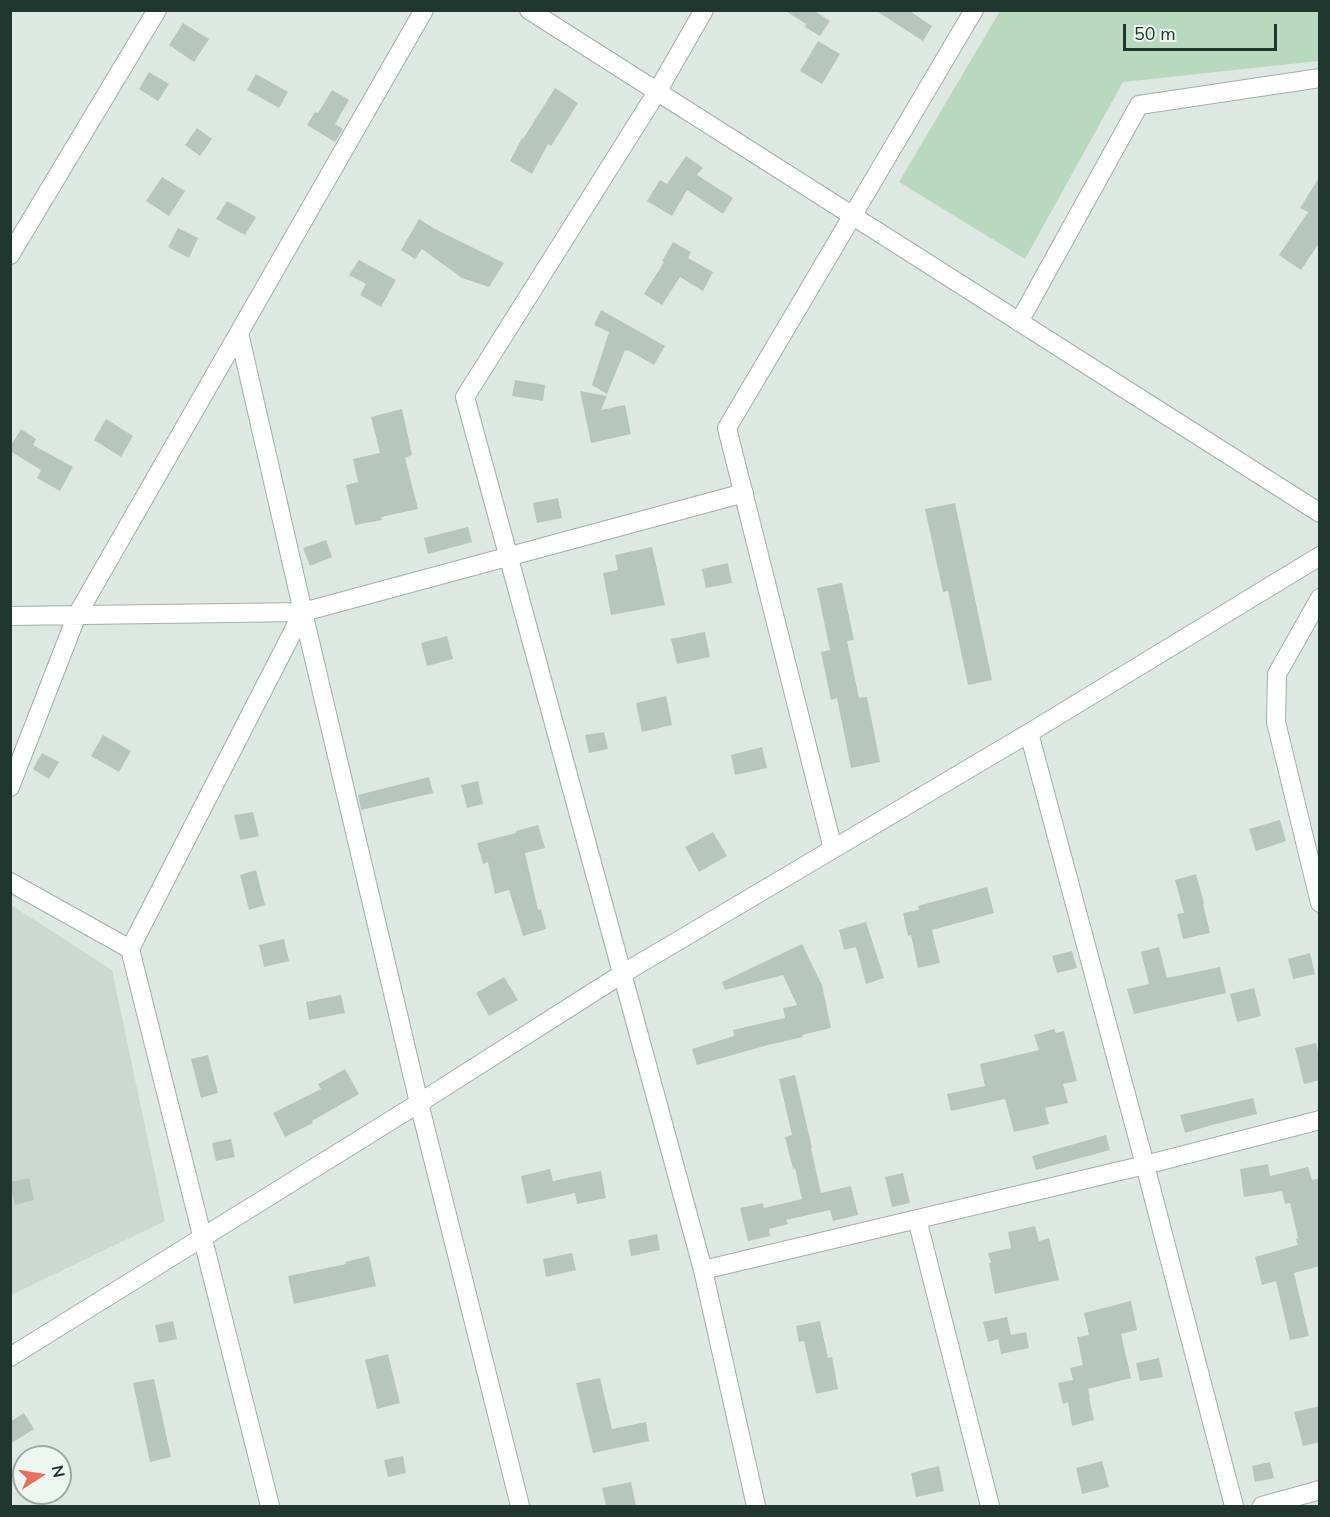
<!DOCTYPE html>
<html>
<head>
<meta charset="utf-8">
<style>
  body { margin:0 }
  #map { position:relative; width:1330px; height:1517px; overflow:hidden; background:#dee8e3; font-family:"Nunito Sans",sans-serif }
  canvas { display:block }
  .frame { position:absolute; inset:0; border:12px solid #20372f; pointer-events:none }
  .north { position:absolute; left:12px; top:1445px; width:60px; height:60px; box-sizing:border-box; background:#eef6f1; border:2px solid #9caaa3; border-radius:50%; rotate:78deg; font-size:16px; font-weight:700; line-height:24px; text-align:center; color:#20372f }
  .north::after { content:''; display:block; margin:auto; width:21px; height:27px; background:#e9715c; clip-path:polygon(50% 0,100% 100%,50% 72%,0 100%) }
  .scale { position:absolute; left:1123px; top:24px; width:154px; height:27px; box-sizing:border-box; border:3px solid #20372f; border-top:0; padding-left:8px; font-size:18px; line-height:21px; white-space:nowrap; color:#20372f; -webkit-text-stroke:4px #eef6f1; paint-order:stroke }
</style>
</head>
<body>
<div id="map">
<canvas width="1330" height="1517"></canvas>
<div class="frame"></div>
<div class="north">N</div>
<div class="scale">50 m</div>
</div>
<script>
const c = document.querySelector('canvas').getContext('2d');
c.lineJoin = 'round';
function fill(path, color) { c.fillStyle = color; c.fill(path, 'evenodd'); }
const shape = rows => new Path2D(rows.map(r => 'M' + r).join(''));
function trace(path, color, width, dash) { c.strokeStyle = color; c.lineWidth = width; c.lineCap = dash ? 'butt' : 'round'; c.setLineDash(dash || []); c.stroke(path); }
fill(shape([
  [11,905,112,970,165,1221,11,1295]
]), '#ccd8d2');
fill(shape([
  [1000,11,1319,11,1319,61,1123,82,1025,259,899,182]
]), '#b8d9bd');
fill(shape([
  [784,10,813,10,830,21,820,36,805,27,806,24],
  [875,10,908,10,932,26,923,41],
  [183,23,209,39,194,62,169,45],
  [818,41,840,54,822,84,800,71],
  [149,72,169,84,158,101,139,89],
  [256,74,288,92,279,108,247,90],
  [555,88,578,103,551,146,548,144,532,174,510,161,522,138,523,139],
  [332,90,349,100,335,124,343,129,335,142,307,125,315,112,318,113],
  [197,128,212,139,200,156,185,145],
  [686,156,703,168,697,175,733,198,723,214,687,190,672,216,647,201,660,180,667,184],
  [1320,176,1320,242,1301,270,1279,255,1308,212,1300,208],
  [162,177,185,191,169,216,146,201],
  [227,201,256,217,245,235,216,219],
  [419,219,435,229,504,263,489,287,462,278,422,249,415,259,401,250],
  [178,228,198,238,189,258,168,247],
  [673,242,691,252,688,258,713,272,703,291,680,277,662,305,644,294,664,262,662,261],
  [359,260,396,280,381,307,360,295,366,284,349,275],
  [601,310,665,346,654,365,628,350,627,351,625,350,607,394,592,385,609,332,594,325],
  [515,380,545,385,543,401,512,396],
  [580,391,607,396,601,410,625,405,631,434,591,443],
  [402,409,412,455,405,458,418,509,381,517,382,520,355,525,346,485,358,482,353,459,380,453,371,417],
  [106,419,133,436,121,457,94,440],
  [21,429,36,439,33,445,73,467,60,491,37,478,41,470,10,451,10,447],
  [558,498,562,518,537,523,533,503],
  [955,503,992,680,968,685,948,591,943,592,925,509],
  [468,527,472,542,428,554,424,538],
  [326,540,332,557,310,566,303,548],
  [652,547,665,605,611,615,603,573,618,570,615,555],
  [728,563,732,583,706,588,702,569],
  [842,583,854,640,847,641,859,698,867,697,880,762,851,768,837,698,831,700,821,652,830,650,817,588],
  [705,632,710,657,677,664,671,639],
  [447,636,453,659,427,666,421,643],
  [666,696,672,725,642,732,636,703],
  [604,732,608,749,589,753,585,735],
  [103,735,131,751,119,772,91,756],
  [762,747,767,768,735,775,731,755],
  [42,753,59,762,49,779,33,769],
  [429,777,433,793,361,810,358,795],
  [478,781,483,804,467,808,461,785],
  [253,812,259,836,240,840,234,815],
  [1280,820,1286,841,1256,851,1249,829],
  [538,825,545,848,525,853,538,910,541,909,546,929,523,936,509,890,495,894,488,862,483,864,477,843,516,833,516,831],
  [713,832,727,856,699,872,685,847],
  [256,870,265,905,249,910,240,875],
  [1196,874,1204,903,1203,904,1210,933,1183,939,1177,914,1184,913,1175,880],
  [987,887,994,913,932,930,940,963,918,968,911,935,908,936,903,913,919,910,918,906],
  [866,922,884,978,866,984,856,947,844,950,839,930],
  [284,939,289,961,264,967,259,945],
  [802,944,822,985,831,1028,802,1035,803,1037,768,1045,697,1065,692,1049,734,1036,733,1030,785,1018,783,1008,797,1005,783,975,725,990,722,982],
  [1159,947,1167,978,1220,967,1226,993,1134,1014,1127,989,1149,984,1141,952],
  [1072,951,1077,968,1057,973,1052,956],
  [1310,953,1315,974,1293,979,1288,959],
  [504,977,518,1000,489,1016,476,993],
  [1254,988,1261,1016,1237,1022,1230,994],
  [341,995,345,1013,309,1020,306,1002],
  [1054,1029,1056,1033,1064,1031,1077,1081,1063,1084,1068,1103,1045,1108,1049,1124,1014,1132,1005,1099,951,1111,947,1094,985,1086,980,1064,1039,1050,1034,1035],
  [1316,1043,1320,1058,1320,1080,1304,1084,1295,1048],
  [208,1055,218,1093,201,1098,191,1059],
  [345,1069,359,1094,312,1121,313,1123,285,1137,273,1113,321,1089,318,1084],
  [795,1075,810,1139,812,1148,811,1148,821,1193,851,1186,858,1215,833,1221,830,1210,786,1220,788,1224,769,1229,770,1236,748,1241,740,1208,763,1203,764,1208,802,1199,795,1168,793,1169,785,1137,792,1135,779,1079],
  [1253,1098,1257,1114,1212,1125,1185,1133,1180,1115],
  [1106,1135,1110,1150,1036,1170,1032,1156],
  [231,1139,235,1157,216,1161,212,1143],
  [1268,1164,1270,1176,1308,1167,1312,1180,1320,1178,1320,1266,1294,1273,1309,1336,1290,1340,1276,1281,1262,1285,1255,1257,1298,1245,1296,1239,1298,1238,1290,1203,1285,1204,1282,1191,1244,1197,1240,1169],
  [550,1169,553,1181,601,1171,606,1198,577,1204,575,1193,527,1204,521,1176],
  [903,1173,910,1203,892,1207,885,1177],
  [29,1178,34,1200,15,1205,10,1182],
  [1035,1226,1039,1241,1049,1238,1059,1280,995,1294,989,1263,991,1263,988,1253,1011,1248,1008,1232],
  [657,1234,660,1250,631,1256,628,1240],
  [572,1253,576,1270,546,1277,543,1259],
  [369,1256,376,1286,294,1304,288,1276,346,1264,345,1262],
  [1131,1301,1137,1330,1121,1334,1131,1378,1088,1389,1090,1397,1089,1397,1094,1420,1072,1426,1068,1402,1063,1404,1058,1383,1073,1380,1070,1368,1083,1365,1077,1337,1089,1335,1084,1313],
  [1007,1317,1011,1335,1026,1332,1029,1348,1001,1354,998,1339,988,1342,983,1322],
  [173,1321,177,1339,159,1343,155,1325],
  [820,1321,828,1358,832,1357,838,1389,816,1394,804,1341,799,1342,796,1326],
  [388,1354,400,1403,377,1409,365,1360],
  [1159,1358,1163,1377,1140,1381,1136,1363],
  [600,1378,612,1429,646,1422,649,1441,593,1453,576,1383],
  [154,1379,171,1457,150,1462,133,1383],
  [1320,1406,1320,1442,1303,1446,1294,1412],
  [24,1413,34,1429,10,1444,10,1422],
  [403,1456,406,1473,388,1477,384,1460],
  [1102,1461,1109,1487,1082,1494,1076,1468],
  [1270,1462,1274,1478,1255,1482,1252,1466],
  [939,1466,944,1491,916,1497,911,1473],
  [631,1482,636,1506,606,1506,602,1488]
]), '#b6c6be');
const minor = shape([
  [529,10,1320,513],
  [704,10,657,92,465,397,703,1270,756,1506],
  [10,255,157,10],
  [1019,322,1139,105,1320,78],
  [239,333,303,612,419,1103,520,1506],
  [1320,598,1277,674,1276,722,1320,903],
  [10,616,303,612,744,493],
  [1029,733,1145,1165,1234,1506],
  [10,787,77,615,424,10],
  [833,849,727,428,974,10],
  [10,882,130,949],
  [917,1219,990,1506],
  [703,1270,1145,1165,1320,1120],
  [10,1357,419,1103,622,974,1029,733,1320,556],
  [270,1506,130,949,303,612],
  [1262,1506,1320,1490]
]);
trace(minor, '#a1afa9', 20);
trace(minor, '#fff', 18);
</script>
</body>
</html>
